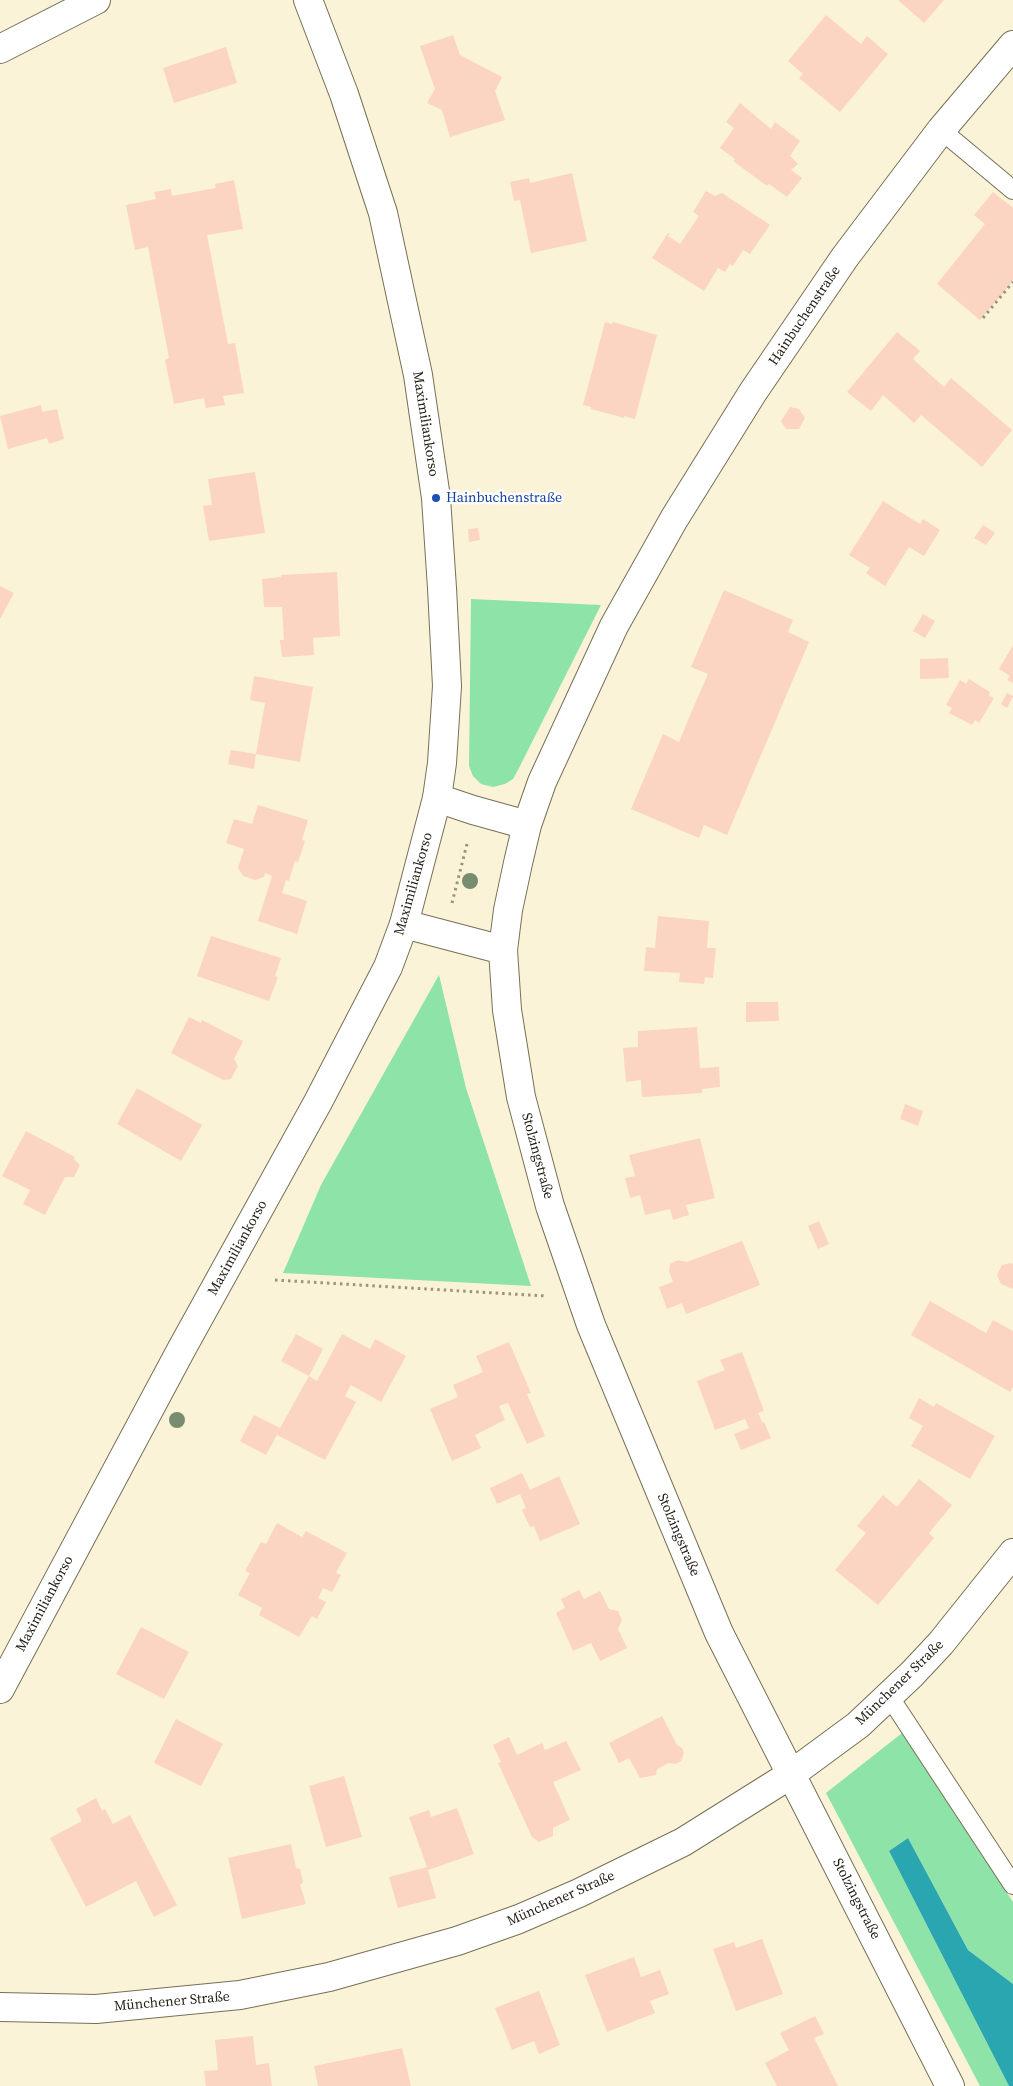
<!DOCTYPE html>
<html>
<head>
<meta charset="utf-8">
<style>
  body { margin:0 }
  canvas { display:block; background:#faf3d7 }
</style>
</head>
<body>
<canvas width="1013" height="2086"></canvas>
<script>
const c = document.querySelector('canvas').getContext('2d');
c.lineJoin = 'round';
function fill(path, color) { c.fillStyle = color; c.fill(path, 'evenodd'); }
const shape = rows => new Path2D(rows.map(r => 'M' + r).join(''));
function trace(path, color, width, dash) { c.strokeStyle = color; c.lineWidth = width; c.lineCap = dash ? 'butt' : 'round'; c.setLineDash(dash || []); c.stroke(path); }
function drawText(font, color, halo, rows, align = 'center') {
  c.font = font + ' "Source Serif 4",serif'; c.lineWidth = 4.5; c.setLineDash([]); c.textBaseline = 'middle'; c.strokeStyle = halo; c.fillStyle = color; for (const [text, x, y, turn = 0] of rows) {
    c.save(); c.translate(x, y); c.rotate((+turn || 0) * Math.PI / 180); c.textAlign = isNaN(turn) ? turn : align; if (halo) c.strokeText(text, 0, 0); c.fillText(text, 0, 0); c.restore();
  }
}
fill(shape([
  [471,599,601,605,518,770,513,779,505,784,493,787,481,784,473,776,469,766],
  [439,975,466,1088,531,1286,283,1273,321,1185],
  [902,1733,1013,1902,1013,1984,968,1950,908,1838,889,1851,1009,2086,980,2086,826,1793]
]), '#8ee3a8');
fill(shape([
  [908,1838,968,1950,1013,1984,1013,2086,1009,2086,889,1851]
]), '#29a6af');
fill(shape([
  [898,0,944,0,924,23],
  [826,15,861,44,867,36,888,54,840,112,799,78,803,74,788,61],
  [453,35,460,55,502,77,495,91,505,120,450,137,442,110,427,103,435,89,420,46],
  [226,47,237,83,174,103,163,68],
  [740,103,771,129,775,122,800,141,790,156,798,164,791,170,802,178,787,197,769,184,767,186,733,161,735,159,720,148,734,128,726,122],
  [572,173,587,241,531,253,520,200,514,201,510,182,529,178,530,183],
  [234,180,243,229,207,235,228,344,235,343,244,393,223,396,225,405,206,408,204,398,174,404,165,360,169,358,148,247,135,250,126,205,156,199,154,192,171,189,172,196,216,188,215,184],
  [706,191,715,196,722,193,770,225,750,254,743,250,733,266,730,264,725,272,718,268,704,291,652,258,668,233,670,234,668,236,680,244,699,216,693,212],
  [993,192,1013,208,1013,281,980,320,937,284,985,224,974,215],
  [605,322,612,324,613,322,657,335,635,419,624,416,624,418,591,409,591,407,583,405],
  [897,332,920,351,913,359,944,387,951,378,1012,430,982,467,921,415,914,423,883,395,871,411,847,392],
  [41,405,42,412,57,409,64,439,49,444,47,438,8,449,0,416],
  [790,407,799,409,805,418,799,429,786,429,781,421],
  [255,472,265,533,209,541,203,506,212,505,208,479],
  [883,501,920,524,923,519,940,530,924,556,909,547,885,586,866,573,870,568,849,555],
  [983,525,995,533,986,545,974,538],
  [478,528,480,540,469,542,468,529],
  [337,572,340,636,313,638,314,655,282,657,280,640,284,640,282,607,264,607,262,579,281,577,281,575],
  [0,586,14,593,0,619],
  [724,590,793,620,788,632,809,642,727,835,704,825,699,838,631,809,663,734,679,742,694,706,708,674,691,667],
  [923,614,935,621,925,638,913,631],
  [1013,645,1013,683,1007,680,1010,676,999,669],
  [948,658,949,678,920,679,920,659],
  [254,676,313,687,300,762,256,754,254,769,228,764,231,750,256,754,265,703,250,700],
  [969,679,990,692,989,696,994,698,979,723,975,720,972,725,949,713,952,708,946,705,960,680,966,684],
  [1007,693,1013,696,1007,708,1001,704],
  [258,805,308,820,302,840,305,841,298,862,295,861,289,881,286,880,282,893,307,901,297,934,258,921,272,876,265,873,264,877,255,880,243,876,238,868,244,849,226,843,234,819,252,824],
  [658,916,709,921,707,948,716,948,713,978,705,977,704,984,679,982,680,973,644,971,646,947,655,948],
  [211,936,281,958,275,976,278,977,269,1001,197,976],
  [746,1002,778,1002,779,1021,746,1022],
  [189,1017,201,1023,202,1020,243,1041,234,1059,238,1066,231,1079,223,1080,171,1053],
  [697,1027,700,1068,719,1067,720,1087,702,1089,702,1093,642,1097,641,1080,626,1082,623,1048,638,1047,638,1031],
  [137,1088,202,1125,181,1161,117,1124],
  [905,1104,923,1111,918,1126,900,1119],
  [26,1131,75,1157,74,1159,80,1165,74,1177,65,1177,45,1215,23,1204,30,1190,2,1176],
  [700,1138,715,1198,686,1205,689,1215,673,1220,670,1209,645,1215,640,1195,630,1198,625,1178,635,1176,629,1155],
  [819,1221,829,1244,818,1249,808,1226],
  [742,1241,760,1285,686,1314,682,1303,667,1309,659,1287,673,1282,669,1271,670,1264,678,1260,687,1262],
  [1010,1263,1013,1264,1013,1289,1001,1284,997,1275,1002,1265],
  [930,1301,986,1333,993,1320,1013,1331,1013,1387,1010,1392,911,1335],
  [296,1334,323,1349,309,1376,281,1361],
  [342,1334,370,1349,375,1339,406,1356,381,1402,351,1385,345,1396,356,1402,325,1460,277,1435,266,1455,240,1441,254,1415,280,1428,309,1376,317,1381],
  [509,1342,531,1393,527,1394,545,1436,527,1444,508,1403,499,1406,505,1420,475,1435,481,1448,452,1461,430,1409,458,1397,453,1385,483,1372,476,1356],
  [742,1352,764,1411,758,1413,762,1422,764,1422,771,1438,741,1450,734,1434,749,1428,745,1419,715,1430,697,1381,725,1370,720,1360],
  [919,1398,934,1407,936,1403,995,1436,970,1479,911,1446,923,1426,909,1418],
  [522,1473,530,1490,559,1476,580,1524,540,1541,534,1526,530,1527,522,1510,526,1508,520,1494,497,1504,490,1488],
  [919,1479,952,1505,929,1533,934,1538,878,1605,835,1570,866,1533,857,1526,883,1495,897,1507],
  [277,1523,302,1537,306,1531,347,1553,336,1573,341,1575,332,1592,323,1588,318,1598,326,1602,317,1619,312,1616,299,1637,259,1615,262,1608,238,1595,250,1573,245,1571,261,1542,266,1544],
  [579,1590,584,1599,600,1591,609,1609,618,1611,622,1620,618,1629,627,1648,600,1661,591,1643,573,1651,556,1613,565,1608,561,1599],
  [141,1627,189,1652,164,1699,116,1674],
  [662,1716,677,1745,682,1748,684,1753,681,1761,675,1764,669,1763,657,1769,656,1775,640,1778,629,1758,619,1763,609,1743],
  [176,1719,223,1744,201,1786,154,1763],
  [509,1737,517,1755,542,1743,545,1750,566,1741,581,1770,553,1782,570,1820,553,1828,553,1836,539,1842,532,1837,498,1763,501,1762,493,1745],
  [344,1776,362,1837,326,1847,309,1786],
  [96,1798,102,1811,105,1809,113,1824,130,1815,177,1905,154,1917,136,1881,86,1907,50,1838,82,1821,76,1809],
  [457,1808,474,1854,428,1870,436,1898,398,1908,389,1877,427,1867,409,1817,429,1810,431,1817],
  [291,1844,296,1868,300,1869,303,1882,300,1885,306,1904,242,1919,228,1858],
  [762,1939,783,1994,736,2011,713,1949,734,1942,736,1948],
  [634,1957,641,1977,660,1970,669,1994,650,2001,655,2013,607,2032,585,1975],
  [539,1991,560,2045,539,2054,534,2041,512,2050,495,2008],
  [815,2016,824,2034,814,2038,838,2086,777,2086,765,2063,789,2050,780,2033],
  [253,2036,256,2065,269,2063,272,2086,206,2086,204,2071,218,2070,215,2040],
  [402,2048,411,2086,318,2086,314,2066]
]), '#fcd4c2');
const lane = shape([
  [941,130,1013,190],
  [889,1696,1013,1885]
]);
const street = shape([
  [0,49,96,0],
  [437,798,473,810,527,825],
  [404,924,503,950],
  [0,2007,96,2009,240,1995,329,1977,457,1941,519,1919,579,1893,683,1842,790,1775,858,1725,912,1674,941,1643,1013,1553],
  [950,2086,719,1633,591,1325,550,1206,521,1097,507,1010,503,950,508,910,518,863,527,825,542,782,614,626,674,519,753,392,845,257,941,130,1013,45]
]);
const secondary = shape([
  [0,1689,181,1350,318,1102,388,967,404,924,437,798,442,763,447,686,442,588,436,498,418,375,383,213,344,94,308,0]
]);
trace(lane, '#767057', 20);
trace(street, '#767057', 30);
trace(secondary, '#767057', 30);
trace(shape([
  [983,318,1013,282],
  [452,903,467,844],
  [275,1280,546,1296]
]), '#999480', 3, [2.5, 4]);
trace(lane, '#fff', 18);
trace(street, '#fff', 28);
trace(secondary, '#fff', 28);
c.fillStyle = '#788c71';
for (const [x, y] of [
  [470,881],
  [177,1420]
]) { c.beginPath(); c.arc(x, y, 8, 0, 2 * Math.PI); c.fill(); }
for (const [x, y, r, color] of [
  [436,498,5,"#1a4fb4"]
]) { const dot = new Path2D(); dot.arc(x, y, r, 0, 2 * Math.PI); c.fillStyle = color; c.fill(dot); trace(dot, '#fff', 2); }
drawText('14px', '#211f15', '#fff', [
  ["Hainbuchenstraße",805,316,-56],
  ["Maximiliankorso",425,424,81],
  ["Maximiliankorso",414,884,-74],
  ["Stolzingstraße",537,1156,75],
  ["Maximiliankorso",238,1248,-61],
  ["Stolzingstraße",678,1535,67],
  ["Maximiliankorso",45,1604,-62],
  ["Münchener Straße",900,1683,-44],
  ["Münchener Straße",561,1899,-24],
  ["Stolzingstraße",856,1899,63],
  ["Münchener Straße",172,2002,-5]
]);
drawText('14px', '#164399', '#fff', [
  ["Hainbuchenstraße",446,498]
], 'left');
</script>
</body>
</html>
